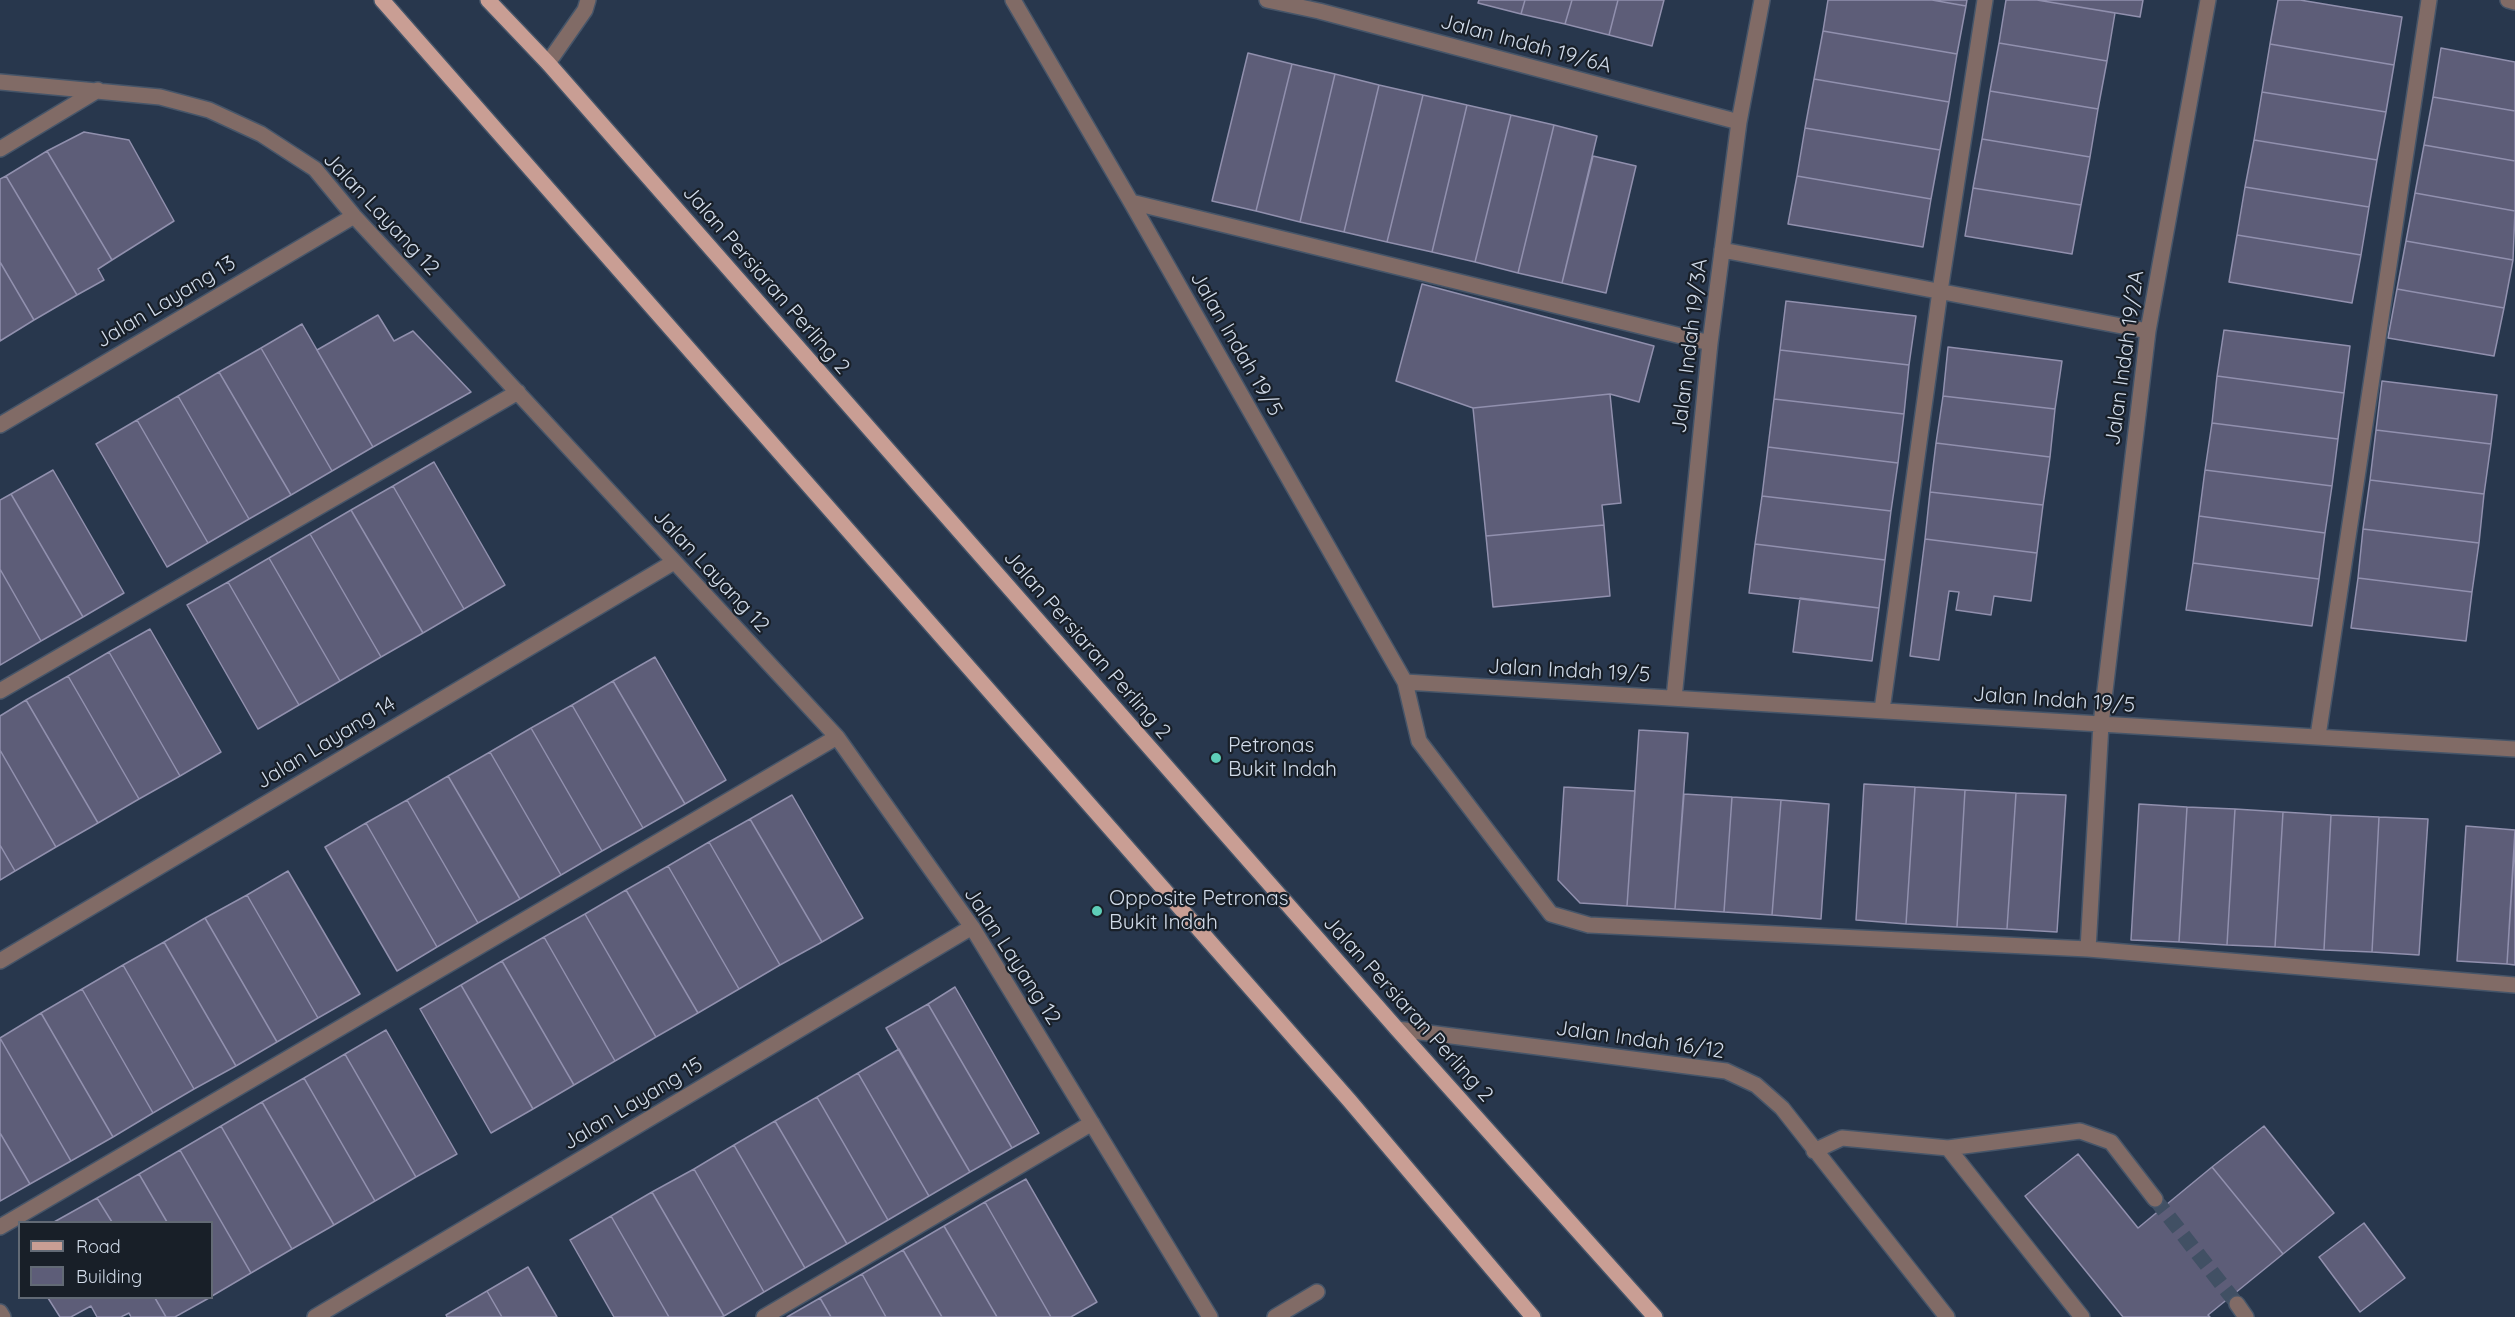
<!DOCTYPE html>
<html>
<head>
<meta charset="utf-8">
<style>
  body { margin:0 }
  #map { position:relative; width:2515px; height:1317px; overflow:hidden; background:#28374d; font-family:Quicksand,sans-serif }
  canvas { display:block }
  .legend { position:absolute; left:18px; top:1221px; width:195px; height:78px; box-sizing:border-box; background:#181f28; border:2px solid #626a75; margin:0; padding:8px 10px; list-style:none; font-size:18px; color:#d1dbe9 }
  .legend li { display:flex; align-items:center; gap:12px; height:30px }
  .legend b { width:30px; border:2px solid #626a75 }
</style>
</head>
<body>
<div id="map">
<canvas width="2515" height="1317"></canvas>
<ul class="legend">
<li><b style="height:8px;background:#c99e94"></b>Road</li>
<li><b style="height:16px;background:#5d5d78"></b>Building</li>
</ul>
</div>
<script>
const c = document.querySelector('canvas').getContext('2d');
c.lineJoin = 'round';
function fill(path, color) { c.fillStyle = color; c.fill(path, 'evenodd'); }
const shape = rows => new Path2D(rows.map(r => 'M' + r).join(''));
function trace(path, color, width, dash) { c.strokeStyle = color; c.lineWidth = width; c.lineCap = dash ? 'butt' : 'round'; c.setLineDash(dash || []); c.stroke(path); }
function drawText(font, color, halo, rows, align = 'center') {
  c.font = font + ' Quicksand,sans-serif'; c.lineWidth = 4.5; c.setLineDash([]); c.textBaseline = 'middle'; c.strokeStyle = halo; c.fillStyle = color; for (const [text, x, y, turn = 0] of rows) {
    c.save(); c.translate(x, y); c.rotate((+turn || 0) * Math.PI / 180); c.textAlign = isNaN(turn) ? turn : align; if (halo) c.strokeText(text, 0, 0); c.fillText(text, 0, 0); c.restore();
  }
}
const building = shape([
  [1479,0,1525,0,1521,14,1478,3,1479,0],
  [1525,0,1572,0,1565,24,1521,14,1525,0],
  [1572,0,1618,0,1609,35,1565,24,1572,0],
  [1618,0,1664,0,1652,46,1609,35,1618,0],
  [1828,0,1932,0,1966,6,1957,54,1823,31,1828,0],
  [1932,0,1967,0,1966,6,1932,0],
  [2006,0,2037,0,2115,13,2107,61,1999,43,2006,0],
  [2037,0,2143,0,2140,17,2037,0],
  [2278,0,2300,0,2402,17,2394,65,2270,44,2278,0],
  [1823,31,1957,54,1949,102,1814,79,1823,31],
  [1999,43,2107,61,2098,109,1990,91,1999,43],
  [2270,44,2394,65,2386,112,2262,92,2270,44],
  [2441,48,2515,62,2515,111,2433,97,2441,48],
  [1248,53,1292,64,1256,211,1212,201,1248,53],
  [1292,64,1335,74,1300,222,1256,211,1292,64],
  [1335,74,1379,85,1344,232,1300,222,1335,74],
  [1814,79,1949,102,1940,150,1805,128,1814,79],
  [1379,85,1423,95,1387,242,1344,232,1379,85],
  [1990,91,2098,109,2090,157,1982,139,1990,91],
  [2262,92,2386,112,2377,160,2254,140,2262,92],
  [1423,95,1467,105,1432,252,1387,242,1423,95],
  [2433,97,2515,111,2515,161,2424,145,2433,97],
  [1467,105,1511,115,1475,262,1432,252,1467,105],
  [1511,115,1554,125,1518,273,1475,262,1511,115],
  [1554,125,1597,136,1562,283,1518,273,1554,125],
  [1805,128,1940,150,1931,199,1797,176,1805,128],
  [84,132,129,140,174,221,112,260,47,151,84,132],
  [1982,139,2090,157,2081,205,1973,188,1982,139],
  [2254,140,2377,160,2369,207,2245,187,2254,140],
  [2424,145,2515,161,2515,211,2415,193,2424,145],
  [47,151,112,260,98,269,104,280,77,295,6,176,47,151],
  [1593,156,1636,166,1606,293,1562,283,1593,156],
  [6,176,77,295,34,320,0,262,0,179,6,176],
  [1797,176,1931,199,1923,247,1788,224,1797,176],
  [2245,187,2369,207,2361,255,2237,235,2245,187],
  [1973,188,2081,205,2072,254,1965,236,1973,188],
  [2415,193,2515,211,2513,260,2406,241,2415,193],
  [2237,235,2361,255,2352,303,2229,282,2237,235],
  [2406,241,2513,260,2504,308,2397,289,2406,241],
  [0,262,34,320,0,341,0,262],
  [1422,284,1654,346,1639,402,1610,394,1473,408,1396,381,1422,284],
  [2397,289,2504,308,2494,356,2388,338,2397,289],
  [1786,301,1916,316,1909,365,1780,350,1786,301],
  [378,315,394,341,413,331,471,392,373,447,317,350,378,315],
  [302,324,373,447,332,471,261,348,302,324],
  [2224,330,2350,346,2344,393,2217,376,2224,330],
  [1948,347,2062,361,2055,409,1943,396,1948,347],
  [261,348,332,471,291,495,219,372,261,348],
  [1780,350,1909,365,1904,414,1774,399,1780,350],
  [219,372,291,495,249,519,178,396,219,372],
  [2217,376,2344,393,2338,439,2212,423,2217,376],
  [2382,381,2497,395,2491,444,2376,430,2382,381],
  [1610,394,1621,503,1602,505,1604,525,1486,536,1473,408,1610,394],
  [178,396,249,519,208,543,137,420,178,396],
  [1943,396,2055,409,2050,457,1936,443,1943,396],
  [1774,399,1904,414,1898,463,1768,447,1774,399],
  [137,420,208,543,167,567,96,444,137,420],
  [2212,423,2338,439,2332,486,2205,470,2212,423],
  [2376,430,2491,444,2484,494,2370,480,2376,430],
  [1936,443,2050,457,2043,505,1930,492,1936,443],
  [1768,447,1898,463,1891,511,1762,496,1768,447],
  [434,462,505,585,464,609,393,486,434,462],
  [53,470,124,593,83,617,11,494,53,470],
  [2205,470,2332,486,2325,533,2199,516,2205,470],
  [2370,480,2484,494,2479,543,2363,529,2370,480],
  [393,486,464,609,423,633,351,510,393,486],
  [1930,492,2043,505,2037,553,1925,539,1930,492],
  [11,494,83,617,41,641,0,569,0,500,11,494],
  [1762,496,1891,511,1885,560,1755,544,1762,496],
  [351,510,423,633,381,657,310,534,351,510],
  [2199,516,2325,533,2319,579,2193,563,2199,516],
  [1604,525,1610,596,1493,607,1486,536,1604,525],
  [2363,529,2479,543,2472,592,2358,578,2363,529],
  [310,534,381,657,340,681,269,558,310,534],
  [1925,539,2037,553,2031,601,1994,596,1991,615,1956,610,1959,592,1949,591,1939,660,1910,656,1925,539],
  [1755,544,1885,560,1879,608,1749,593,1755,544],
  [269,558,340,681,299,705,228,582,269,558],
  [2193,563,2319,579,2312,626,2186,610,2193,563],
  [0,569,41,641,0,665,0,569],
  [2358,578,2472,592,2466,641,2351,628,2358,578],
  [228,582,299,705,258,729,187,605,228,582],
  [1800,598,1879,608,1872,661,1793,652,1800,598],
  [150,629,221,752,180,776,109,652,150,629],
  [109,652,180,776,139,799,68,676,109,652],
  [655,657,726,780,685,804,613,681,655,657],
  [68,676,139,799,98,823,26,700,68,676],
  [613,681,685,804,643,828,572,705,613,681],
  [26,700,98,823,56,847,0,750,0,716,26,700],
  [572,705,643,828,602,851,531,728,572,705],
  [531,728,602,851,561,875,490,752,531,728],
  [1639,730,1688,733,1675,909,1627,906,1639,730],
  [0,750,56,847,15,871,0,845,0,750],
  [490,752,561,875,520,899,448,776,490,752],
  [448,776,520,899,478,923,407,800,448,776],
  [1864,784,1915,787,1906,924,1856,920,1864,784],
  [1564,787,1635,791,1627,906,1580,903,1558,880,1564,787],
  [1915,787,1965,790,1957,927,1906,924,1915,787],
  [1965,790,2016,793,2007,929,1957,927,1965,790],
  [2016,793,2066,795,2057,932,2007,929,2016,793],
  [1684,794,1732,797,1724,912,1675,909,1684,794],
  [792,795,863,918,822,942,750,819,792,795],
  [1732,797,1781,800,1772,915,1724,912,1732,797],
  [407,800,478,923,437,947,366,823,407,800],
  [1781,800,1829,804,1821,919,1772,915,1781,800],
  [2139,804,2187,807,2179,942,2131,940,2139,804],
  [2187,807,2235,809,2227,945,2179,942,2187,807],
  [2235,809,2283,812,2275,947,2227,945,2235,809],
  [2283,812,2331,815,2324,950,2275,947,2283,812],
  [2331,815,2379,817,2372,952,2324,950,2331,815],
  [2379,817,2428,819,2419,955,2372,952,2379,817],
  [750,819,822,942,780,965,709,842,750,819],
  [366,823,437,947,397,971,325,847,366,823],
  [2466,826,2515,830,2507,964,2457,961,2466,826],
  [2515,838,2515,965,2507,964,2515,838],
  [709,842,780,965,739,989,668,866,709,842],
  [0,845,15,871,0,880,0,845],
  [668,866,739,989,698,1013,626,890,668,866],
  [288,871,360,994,318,1018,247,895,288,871],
  [626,890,698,1013,656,1037,585,914,626,890],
  [247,895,318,1018,277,1042,205,918,247,895],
  [585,914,656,1037,615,1061,544,937,585,914],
  [205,918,277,1042,236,1066,164,942,205,918],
  [544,937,615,1061,574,1085,502,961,544,937],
  [164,942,236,1066,194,1089,123,965,164,942],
  [502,961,574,1085,533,1109,461,985,502,961],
  [123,965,194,1089,153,1113,82,989,123,965],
  [461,985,533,1109,491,1133,420,1009,461,985],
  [955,987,1039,1133,1012,1148,928,1004,955,987],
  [82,989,153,1113,113,1137,41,1013,82,989],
  [928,1004,1012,1148,970,1172,886,1028,928,1004],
  [41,1013,113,1137,71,1161,0,1038,41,1013],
  [386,1030,457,1154,416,1177,345,1054,386,1030],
  [0,1038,71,1161,30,1184,0,1133,0,1038],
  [899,1049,970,1172,929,1196,858,1073,899,1049],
  [345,1054,416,1177,375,1201,304,1078,345,1054],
  [858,1073,929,1196,888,1220,817,1097,858,1073],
  [304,1078,375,1201,334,1225,262,1102,304,1078],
  [817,1097,888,1220,847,1244,775,1121,817,1097],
  [262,1102,334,1225,292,1249,221,1126,262,1102],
  [775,1121,847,1244,805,1268,734,1145,775,1121],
  [221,1126,292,1249,251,1273,180,1150,221,1126],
  [2264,1126,2334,1213,2283,1254,2212,1167,2264,1126],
  [0,1133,30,1184,0,1201,0,1133],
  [734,1145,805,1268,764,1292,694,1169,734,1145],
  [180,1150,251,1273,212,1296,212,1222,167,1222,139,1174,180,1150],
  [2078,1154,2138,1228,2212,1167,2283,1254,2208,1315,2210,1317,2123,1317,2025,1196,2078,1154],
  [694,1169,764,1292,724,1316,652,1192,694,1169],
  [139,1174,167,1222,112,1222,97,1198,139,1174],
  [1026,1179,1097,1302,1071,1317,1051,1317,985,1202,1026,1179],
  [652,1192,724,1316,721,1317,669,1317,611,1216,652,1192],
  [97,1198,112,1222,54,1222,97,1198],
  [985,1202,1051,1317,997,1317,944,1226,985,1202],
  [611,1216,669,1317,614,1317,570,1240,611,1216],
  [2364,1223,2405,1278,2360,1312,2319,1257,2364,1223],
  [944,1226,997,1317,942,1317,903,1250,944,1226],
  [903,1250,942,1317,886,1317,862,1274,903,1250],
  [528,1267,557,1317,502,1317,487,1291,528,1267],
  [862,1274,886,1317,831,1317,820,1298,862,1274],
  [487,1291,502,1317,447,1317,446,1315,487,1291],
  [48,1298,155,1298,166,1317,131,1317,129,1313,121,1317,97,1317,91,1306,71,1317,60,1317,48,1298],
  [155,1298,209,1298,175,1317,166,1317,155,1298],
  [820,1298,831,1317,787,1317,820,1298]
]);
fill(building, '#5d5d78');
trace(building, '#9190ae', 1.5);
trace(shape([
  [2155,1199,2237,1304]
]), '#415064', 15, [15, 8]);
const minor = shape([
  [1013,0,1131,202,1405,682,1419,741,1551,914,1589,925,2088,949,2515,985],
  [1267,0,1319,11,1739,122],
  [2508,0,2515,2],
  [548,63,585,10,588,0],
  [0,82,160,97,209,110,261,134,315,169,354,216,837,737,972,927,1210,1317],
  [0,149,98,90],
  [1131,202,1710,343],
  [1722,250,2148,331],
  [0,425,354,216],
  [1405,682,2515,749],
  [0,691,518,392],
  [1674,698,1710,343,1739,122,1762,0],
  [1882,710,1940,291,1985,0],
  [2318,736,2429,0],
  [2088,949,2101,724,2148,331,2208,0],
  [0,961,674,562],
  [1397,1029,1726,1071,1756,1085,1782,1108,1947,1317],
  [1948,1148,2082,1317],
  [1814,1151,1842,1138,1948,1148,2080,1131,2111,1142,2155,1199],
  [0,1227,837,737],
  [2237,1304,2246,1317],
  [0,1312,3,1317],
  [315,1317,972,927],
  [764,1317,1092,1123],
  [1275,1317,1317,1292]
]);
const major = shape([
  [382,0,1349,1100,1533,1317],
  [488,0,548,63,1397,1029,1655,1317]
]);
trace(minor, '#465569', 18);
trace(major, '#465569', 18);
trace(minor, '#816b66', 15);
trace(major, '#c99e94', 15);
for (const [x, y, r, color] of [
  [1216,758,6,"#5eceb8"],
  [1097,911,6,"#5eceb8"]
]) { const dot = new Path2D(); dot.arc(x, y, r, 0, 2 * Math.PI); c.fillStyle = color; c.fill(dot); trace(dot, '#181f28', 2); }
drawText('21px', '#d1dbe9', '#181f28', [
  ["Jalan Indah 19/6A",1526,44,15],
  ["Jalan Layang 12",381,214,47],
  ["Jalan Persiaran Perling 2",766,280,49],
  ["Jalan Layang 13",166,302,-31],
  ["Jalan Indah 19/5",1236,344,60],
  ["Jalan Indah 19/3A",1690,346,-83],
  ["Jalan Indah 19/2A",2125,358,-82],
  ["Jalan Layang 12",711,571,47],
  ["Jalan Persiaran Perling 2",1087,645,49],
  ["Jalan Indah 19/5",1569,671,3],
  ["Jalan Indah 19/5",2054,700,4],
  ["Jalan Layang 14",326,743,-31],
  ["Jalan Layang 12",1012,956,57],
  ["Jalan Persiaran Perling 2",1408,1009,48],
  ["Jalan Indah 16/12",1640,1040,8],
  ["Jalan Layang 15",633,1104,-31]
]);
drawText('21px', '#d1dbe9', '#181f28', [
  ["Petronas",1228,746],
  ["Bukit Indah",1228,770],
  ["Opposite Petronas",1109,899],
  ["Bukit Indah",1109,923]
], 'left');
</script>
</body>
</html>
